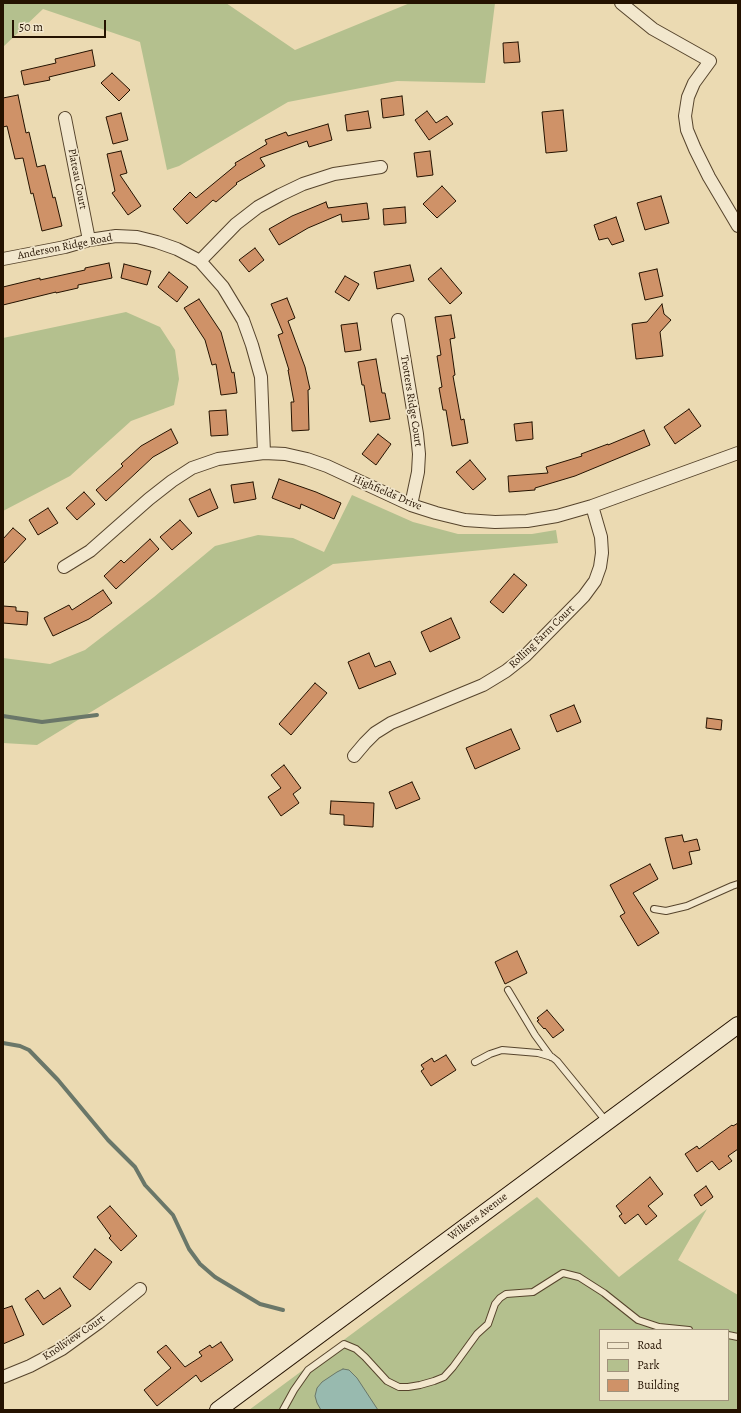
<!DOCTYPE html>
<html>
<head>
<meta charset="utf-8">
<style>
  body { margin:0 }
  #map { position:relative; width:741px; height:1413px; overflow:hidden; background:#ebdab2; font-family:Alegreya,serif }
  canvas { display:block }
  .frame { position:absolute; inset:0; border:4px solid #241200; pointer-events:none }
  .legend { position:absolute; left:599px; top:1329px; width:130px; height:72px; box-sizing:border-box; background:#f2e7cd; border:1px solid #a0927b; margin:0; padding:5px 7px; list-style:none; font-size:12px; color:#241200 }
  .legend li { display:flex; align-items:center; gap:8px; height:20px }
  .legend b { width:20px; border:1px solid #a0927b }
  .scale { position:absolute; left:12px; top:20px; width:94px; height:18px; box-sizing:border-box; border:2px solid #241200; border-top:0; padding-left:5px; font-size:12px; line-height:14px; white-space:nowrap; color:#241200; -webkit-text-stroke:3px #f2e7cd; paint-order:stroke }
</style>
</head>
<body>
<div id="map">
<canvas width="741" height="1413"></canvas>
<div class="frame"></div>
<ul class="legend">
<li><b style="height:5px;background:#f2e7cd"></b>Road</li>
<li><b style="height:11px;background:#b4c08e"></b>Park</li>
<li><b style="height:11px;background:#cf9268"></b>Building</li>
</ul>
<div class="scale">50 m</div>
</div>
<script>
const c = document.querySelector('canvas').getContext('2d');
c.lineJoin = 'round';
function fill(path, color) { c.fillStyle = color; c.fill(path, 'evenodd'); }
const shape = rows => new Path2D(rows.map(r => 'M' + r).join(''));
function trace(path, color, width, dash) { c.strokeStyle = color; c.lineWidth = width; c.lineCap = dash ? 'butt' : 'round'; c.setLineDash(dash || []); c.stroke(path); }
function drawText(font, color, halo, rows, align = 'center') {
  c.font = font + ' Alegreya,serif'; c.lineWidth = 3.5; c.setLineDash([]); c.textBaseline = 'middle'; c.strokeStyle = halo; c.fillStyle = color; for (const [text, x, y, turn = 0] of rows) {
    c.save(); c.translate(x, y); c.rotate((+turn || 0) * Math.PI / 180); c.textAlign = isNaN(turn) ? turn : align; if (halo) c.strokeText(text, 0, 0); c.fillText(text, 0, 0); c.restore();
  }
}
fill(shape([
  [3,3,226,3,295,50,410,3,495,3,485,83,397,81,288,102,179,166,167,170,140,42,43,9,3,47],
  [126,312,160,327,175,350,179,379,174,405,131,421,70,476,3,511,3,338],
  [352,495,413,522,458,534,532,534,556,530,558,543,333,564,37,745,3,743,3,658,50,664,85,650,154,597,215,546,258,535,293,538,324,552],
  [537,1197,619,1277,707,1209,678,1260,738,1295,738,1410,249,1410],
  [600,1330,728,1330,728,1400,600,1400]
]), '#b4c08e');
const water = shape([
  [343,1369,349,1370,357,1378,378,1410,321,1410,317,1403,315,1396,317,1388,322,1382,337,1372,343,1369]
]);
fill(water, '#98baaf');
trace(water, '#6a7769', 1);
trace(shape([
  [3,716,42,722,97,715],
  [3,1043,20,1046,29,1050,58,1080,108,1140,135,1167,145,1185,173,1215,189,1249,200,1264,215,1277,260,1304,283,1310]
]), '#6a7769', 4);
const building = shape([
  [518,42,520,62,504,63,503,43,518,42],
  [92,50,95,66,49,77,50,80,24,85,21,71,56,63,55,59,92,50],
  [112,73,130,90,119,101,101,83,112,73],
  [18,95,26,133,29,132,37,167,45,165,53,198,55,197,62,226,42,231,33,193,31,194,23,158,15,159,7,126,3,127,3,98,18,95],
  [402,96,404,115,383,118,381,99,402,96],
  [563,110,567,151,546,153,542,112,563,110],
  [368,111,371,128,347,131,345,115,368,111],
  [427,111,436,123,447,116,453,124,429,140,415,120,427,111],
  [121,113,128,140,113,144,106,117,121,113],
  [328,124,332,140,309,147,307,141,260,158,265,166,236,183,237,184,216,202,213,200,187,224,173,209,190,192,196,198,236,165,235,163,267,144,265,140,286,132,288,136,328,124],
  [121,151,127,173,120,175,141,206,128,215,112,193,115,191,107,154,121,151],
  [430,151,433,175,417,177,414,153,430,151],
  [442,186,456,201,437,218,423,204,442,186],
  [661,196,669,223,645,230,637,203,661,196],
  [326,202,328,208,367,203,369,219,342,222,341,214,308,228,279,245,269,229,292,216,326,202],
  [405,207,406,223,384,225,383,209,405,207],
  [616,217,624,241,612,245,608,238,599,240,594,225,616,217],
  [255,248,264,260,249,272,239,260,255,248],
  [109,263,112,278,78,285,78,288,56,293,56,292,3,305,3,287,40,278,40,280,85,270,85,268,109,263],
  [124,264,151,271,147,285,121,278,124,264],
  [410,265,414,281,377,289,374,272,410,265],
  [441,268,462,293,450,304,428,279,441,268],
  [657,269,663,296,645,300,639,273,657,269],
  [169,272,188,287,177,302,158,287,169,272],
  [345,276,359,284,349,301,335,292,345,276],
  [287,298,295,318,288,321,305,367,310,389,308,390,309,430,292,431,291,402,294,402,288,370,289,370,278,335,283,333,271,304,287,298],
  [199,299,221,332,232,373,234,372,237,393,221,395,216,364,212,365,205,340,184,308,199,299],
  [662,304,664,314,671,320,660,332,663,356,636,359,632,324,647,322,662,304],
  [451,315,455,338,450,339,455,375,453,376,461,420,464,419,468,443,452,446,446,410,443,410,439,388,442,387,437,356,441,355,435,317,451,315],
  [357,323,361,350,345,352,341,325,357,323],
  [376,359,382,393,385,393,390,419,370,422,364,385,362,385,358,362,376,359],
  [689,409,701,426,675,444,664,427,689,409],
  [226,410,228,435,211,436,209,411,226,410],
  [532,422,533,439,516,441,514,424,532,422],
  [171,429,178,443,153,457,106,501,96,490,123,466,121,464,141,446,171,429],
  [644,430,650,445,575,476,535,488,535,490,509,492,508,476,548,473,546,467,582,456,581,454,608,444,608,445,644,430],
  [378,434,391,444,376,465,362,454,378,434],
  [470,460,486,479,473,490,456,472,470,460],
  [279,479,316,492,341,503,334,519,301,504,300,509,272,498,279,479],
  [253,482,256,499,234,503,231,485,253,482],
  [210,489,218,508,198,517,189,499,210,489],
  [84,492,95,504,77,520,66,508,84,492],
  [48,508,58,523,38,535,29,520,48,508],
  [180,520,192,533,172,550,160,537,180,520],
  [13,528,26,539,3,564,3,539,13,528],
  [150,539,159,549,116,589,104,576,121,560,124,563,150,539],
  [514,574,527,585,503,613,490,602,514,574],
  [103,590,112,603,89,619,53,636,44,618,69,605,72,610,103,590],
  [3,606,16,607,16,611,28,612,27,625,3,623,3,606],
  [451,618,460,638,430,652,421,632,451,618],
  [369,653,375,667,390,661,396,674,359,689,348,662,369,653],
  [315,683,327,693,291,735,279,724,315,683],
  [574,705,581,722,557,732,550,715,574,705],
  [707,718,722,720,721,730,706,728,707,718],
  [511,729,520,749,475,769,466,748,511,729],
  [284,765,301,788,293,794,299,803,281,816,268,797,281,788,271,775,284,765],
  [412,782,420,799,396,809,389,792,412,782],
  [331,801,374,803,373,827,344,825,344,815,330,814,331,801],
  [682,835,684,842,697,839,700,850,689,852,692,864,673,869,665,838,682,835],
  [650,864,658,879,633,893,659,933,638,946,620,916,625,913,610,885,650,864],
  [517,951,527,973,505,984,495,962,517,951],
  [547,1010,564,1030,553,1038,545,1028,544,1029,537,1021,539,1020,537,1018,547,1010],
  [446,1055,456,1070,431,1086,421,1071,424,1069,421,1065,432,1058,434,1062,446,1055],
  [738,1123,738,1149,728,1156,732,1161,719,1170,712,1161,697,1172,685,1154,697,1146,699,1149,732,1125,733,1126,738,1123],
  [650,1177,663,1194,648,1206,657,1216,646,1225,638,1214,625,1224,619,1216,622,1214,616,1206,650,1177],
  [706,1186,713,1197,701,1206,694,1195,706,1186],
  [110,1206,137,1236,121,1251,109,1238,111,1236,97,1217,110,1206],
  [95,1249,112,1262,90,1290,73,1277,95,1249],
  [60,1288,71,1306,43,1325,25,1299,38,1290,44,1299,60,1288],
  [12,1306,24,1335,3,1344,3,1309,12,1306],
  [221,1342,233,1360,201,1382,196,1375,157,1406,144,1390,171,1368,157,1352,166,1345,185,1367,202,1356,199,1352,210,1345,212,1348,221,1342]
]);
fill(building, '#cf9268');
trace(building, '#241200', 1);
const service = shape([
  [654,909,666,911,687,906,732,886,738,884],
  [508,990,535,1035,551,1057],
  [475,1062,490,1054,502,1050,538,1053,552,1057,557,1061,606,1121],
  [728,1335,738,1337],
  [283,1410,294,1390,308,1370,344,1344,356,1349,365,1357,387,1381,399,1387,408,1387,420,1385,434,1381,444,1377,453,1367,477,1334,488,1324,495,1304,500,1298,506,1294,533,1292,563,1273,579,1277,604,1293,638,1320,659,1327,689,1330]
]);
const minor = shape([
  [621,3,653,29,710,61,694,83,688,97,685,116,687,130,695,149,709,177,738,226],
  [65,118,89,240],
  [3,259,65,247,89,240,116,236,137,237,157,242,177,249,200,261,223,287,243,320,252,345,261,377,264,453],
  [200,261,236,224,258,207,280,195,303,184,334,174,381,167],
  [398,320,417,434,419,454,418,472,411,505],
  [64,567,90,551,149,499,172,481,192,468,218,459,264,453,285,454,307,459,327,466,411,505,436,513,465,520,495,522,527,521,557,516,592,506,738,453],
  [354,756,365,743,375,733,391,723,483,685,506,671,525,656,584,596,595,581,600,567,602,553,601,537,592,506],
  [3,1377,30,1366,62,1349,98,1323,140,1289]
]);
const secondary = shape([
  [218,1410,738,1025]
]);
trace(service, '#56442c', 8);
trace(minor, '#56442c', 14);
trace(secondary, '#241200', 18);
trace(service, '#f2e7cd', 6);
trace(minor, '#f2e7cd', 12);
trace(secondary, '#f2e7cd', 16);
drawText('11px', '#241200', '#f2e7cd', [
  ["Plateau Court",77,179,79],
  ["Anderson Ridge Road",65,247,-11],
  ["Trotters Ridge Court",411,401,81],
  ["Highfields Drive",387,493,23],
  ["Rolling Farm Court",542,637,-44],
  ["Wilkens Avenue",478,1217,-37],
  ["Knollview Court",74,1338,-34]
]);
</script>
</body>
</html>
